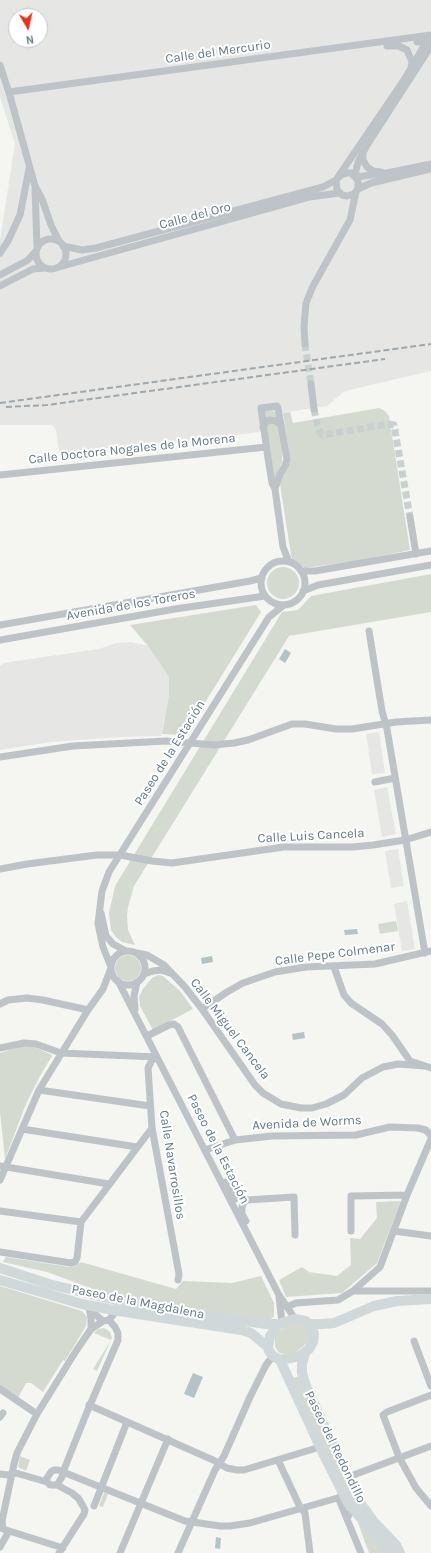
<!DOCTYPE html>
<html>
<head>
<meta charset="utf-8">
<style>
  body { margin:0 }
  #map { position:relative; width:431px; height:1553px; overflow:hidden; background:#f5f5f1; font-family:Karla,sans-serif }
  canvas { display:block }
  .north { position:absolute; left:8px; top:8px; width:40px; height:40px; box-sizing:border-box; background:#fff; border:1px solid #c1c9cd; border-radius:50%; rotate:171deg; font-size:11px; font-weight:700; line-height:16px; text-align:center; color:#637983 }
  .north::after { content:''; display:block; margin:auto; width:14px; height:18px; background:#e9321e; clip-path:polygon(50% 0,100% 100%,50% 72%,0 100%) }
</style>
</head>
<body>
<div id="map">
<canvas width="431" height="1553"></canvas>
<div class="north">N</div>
</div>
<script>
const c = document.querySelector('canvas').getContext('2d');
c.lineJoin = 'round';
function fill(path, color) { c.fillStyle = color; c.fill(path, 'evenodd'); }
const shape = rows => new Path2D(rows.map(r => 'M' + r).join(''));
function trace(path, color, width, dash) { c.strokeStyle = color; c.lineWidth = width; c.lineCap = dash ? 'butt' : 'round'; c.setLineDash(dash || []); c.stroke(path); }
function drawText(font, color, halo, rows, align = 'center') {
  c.font = font + ' Karla,sans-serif'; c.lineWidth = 4; c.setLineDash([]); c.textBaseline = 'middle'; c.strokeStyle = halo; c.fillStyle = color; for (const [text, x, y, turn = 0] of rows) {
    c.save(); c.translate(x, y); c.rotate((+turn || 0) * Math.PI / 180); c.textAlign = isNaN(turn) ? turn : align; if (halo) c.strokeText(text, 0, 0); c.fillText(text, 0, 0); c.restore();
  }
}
fill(shape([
  [0,0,431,0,431,371,345,391,327,406,267,415,269,431,226,436,59,453,56,430,52,425,0,425,0,240,15,144,0,97],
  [16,16,40,16,40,40,16,40],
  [132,642,148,646,169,677,169,694,161,736,120,737,50,742,0,750,0,666,3,663,99,649,116,643],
  [379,732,385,773,372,774,366,734],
  [387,787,396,834,382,837,374,790],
  [398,849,404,886,391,888,385,851],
  [407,901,415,949,402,951,394,904]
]), '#e6e6e5');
fill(shape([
  [379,408,385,411,389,416,410,550,362,560,305,568,292,560,291,555,281,491,280,481,290,458,283,413,290,412,293,423],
  [272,410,277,414,283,445,282,462,275,482,263,411],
  '267 583a16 16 0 1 1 32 0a16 16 0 1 1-32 0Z',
  [431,574,431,612,289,636,134,886,128,907,127,916,128,930,135,945,122,942,116,937,111,930,109,913,115,886,282,612,298,610,311,596],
  [256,605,261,612,185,735,162,734,169,694,169,677,148,646,130,625],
  [396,921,398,931,380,934,378,924],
  '115 968a13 13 0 1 1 26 0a13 13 0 1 1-26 0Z',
  [158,975,163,976,180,991,193,1009,153,1030,140,1006,139,997,143,989,152,978],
  [22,1046,32,1046,50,1054,52,1056,40,1076,26,1104,5,1159,0,1112,0,1053],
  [401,1201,377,1263,342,1293,286,1297,279,1280,302,1267,309,1272,337,1276,351,1265,350,1238,360,1239,377,1218,376,1202],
  [6,1257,70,1267,76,1266,81,1262,176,1289,183,1281,232,1283,261,1276,274,1303,274,1316,270,1320,112,1296,47,1272,3,1262],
  [0,1286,82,1311,87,1317,86,1326,65,1361,63,1360,43,1392,31,1383,26,1383,18,1398,0,1386],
  [296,1323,304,1325,307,1328,310,1335,307,1343,296,1352,287,1354,279,1353,275,1347,275,1336,284,1327],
  [104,1328,110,1332,112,1338,111,1340,97,1371,93,1369,111,1340,94,1333,98,1329],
  [299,1376,357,1507,346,1492,293,1378],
  [20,1456,30,1460,26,1471,18,1467],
  [104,1493,108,1494,103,1507,99,1506],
  [357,1520,387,1553,369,1553]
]), '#d5dad0');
fill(shape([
  [285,649,291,653,285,663,279,659],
  [357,929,358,934,345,935,344,930],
  [212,956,213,962,202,964,201,958],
  [304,1032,305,1038,293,1040,292,1034],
  [193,1373,203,1377,194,1398,184,1394],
  [216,1537,221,1538,220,1549,215,1548]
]), '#b4c4c6');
trace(shape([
  [305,344,311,384],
  [314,409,318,429,322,435,389,424,394,425,410,517]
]), '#c9d0d0', 7, [7, 3.5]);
trace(shape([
  [417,42,431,40],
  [387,46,399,46,407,50,412,62,411,68],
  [0,65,10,96,35,186,42,199,51,225,59,241],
  [9,92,431,35],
  [363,152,363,160,367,167,373,171,381,172],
  [355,175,358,162,367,145,431,46],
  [338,177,404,80,428,39],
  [356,177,387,173,431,164],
  [35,188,37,247],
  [358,189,358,180,351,173,348,173,341,175,336,180,337,190,342,195,347,196,354,194,358,189,371,183,431,169],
  '36 254a15 15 0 1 1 30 0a15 15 0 1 1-30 0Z',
  [63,246,82,250,96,248,308,191,323,187,336,180],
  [0,253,8,241,20,215,29,169],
  [59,267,310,197,339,193],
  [0,275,28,260,35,252],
  [0,286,33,269,44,268],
  [305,344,304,327,306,303,313,286,350,220,356,192],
  [311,384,314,409],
  [263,427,266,422,269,420,276,421,281,425],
  [0,475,266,447],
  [275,489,280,474,285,466,287,459,278,408,277,406,261,408,268,458,272,483,275,489,283,547,289,562],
  [410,517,416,554],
  '261 583a22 22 0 1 1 44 0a22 22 0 1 1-44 0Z',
  [301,571,315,571,431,551],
  [303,591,318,585,431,565],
  [0,625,250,581,262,578],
  [369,631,382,711,387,729,425,953],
  [0,640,175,609,265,596],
  [0,757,73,746,166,741,214,745,234,743,248,740,292,724,305,724,336,729,352,729,396,722,431,720],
  [375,782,395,778],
  [0,869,27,864,97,855,120,855,152,861,172,863,284,847,353,847,373,845,405,840,431,832],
  [101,913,106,936,113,944,126,951],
  '111 968a17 17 0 1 1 34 0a17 17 0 1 1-34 0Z',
  [137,953,147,955,164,965,185,987,202,1009,255,1085,263,1093,281,1104,301,1108,312,1108,326,1104,344,1095,362,1078,383,1067,398,1064,425,1066],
  [111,967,103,947,98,924,102,891,109,872,269,617,284,605],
  [334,967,344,995,351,1003,382,1024,392,1035,410,1061,431,1068],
  [144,974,153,971,161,970,170,973],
  [118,981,279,1295,295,1319],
  [0,1004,8,1000,27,998,43,1000,88,1010],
  [135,1009,134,996,137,982],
  [202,1009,227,992,243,983,275,972,306,967,375,964,431,951],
  [147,1036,169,1025,174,1024,178,1027,235,1140],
  [0,1048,24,1043,36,1044,61,1053,157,1057],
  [157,1057,152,1060,148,1068,152,1128,179,1274,178,1280],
  [39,1090,150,1106],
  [22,1129,137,1147],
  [205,1150,235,1140,272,1136,356,1135,390,1127,418,1128,426,1130,431,1136],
  [0,1166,109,1184],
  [0,1180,39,1090,88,1010,103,989,111,968],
  [226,1182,230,1189,238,1197],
  [231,1202,238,1197,247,1200,294,1197,295,1235],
  [0,1211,81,1222],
  [246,1221,242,1214,242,1207,244,1202,247,1200],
  [351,1231,351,1196,407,1195],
  [394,1231,431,1236],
  [0,1252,71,1263,75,1262,77,1258,81,1222,152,1128],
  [353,1291,431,1291],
  [279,1297,282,1322],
  [83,1304,89,1308,91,1318,91,1329],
  [287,1307,296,1303,338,1300,353,1291,380,1267,407,1195,431,1139],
  [89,1309,103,1321],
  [109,1320,115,1327,118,1333,118,1340,87,1412,63,1472,62,1477,57,1485,50,1485,47,1482,47,1478,51,1472,54,1470,58,1470,63,1472,185,1521,220,1526,230,1526,250,1523,341,1497],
  [414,1341,431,1386],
  [0,1389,37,1414],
  [431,1395,387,1412,383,1415,399,1457,416,1488,431,1506],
  [89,1405,213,1460,227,1468,237,1470,244,1470,320,1447],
  [0,1417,3,1413],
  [278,1460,300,1507,305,1513,310,1553],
  [0,1474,8,1475,16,1473,47,1482],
  [348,1477,431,1446],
  [57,1485,72,1493,79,1499,85,1510,84,1514,59,1553],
  [341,1494,340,1502,347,1519,350,1513,354,1511],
  [94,1506,127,1422],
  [347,1519,361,1553],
  [0,1547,9,1531],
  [63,1548,3,1529,2,1521,14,1464,17,1453,37,1414,76,1351,91,1329,103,1321,109,1320,116,1311],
  [120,1553,168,1439],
  [178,1553,215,1470,224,1456,250,1397,266,1365,273,1356]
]), '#bdc3c6', 7);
trace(shape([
  [0,1268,49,1284,94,1295,139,1305,266,1324,279,1324],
  [0,1280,82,1304,119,1311,241,1330,251,1333,268,1347],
  [295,1319,305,1321,310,1324,314,1333,313,1342,309,1349,300,1356,280,1360,273,1356,269,1351,268,1347,270,1336,279,1324,295,1319],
  [310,1324,322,1324,334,1323,374,1306,397,1301,431,1299],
  [305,1353,302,1364,302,1373,306,1386,358,1500,374,1522,396,1545,400,1553],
  [280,1360,322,1451,348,1503,391,1553]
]), '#d1d8da', 10);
trace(shape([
  [0,403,431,344],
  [6,407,47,405,385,359]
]), '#9ea7ab', 2, [6, 3]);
drawText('13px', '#637983', '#fff', [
  ["Calle del Mercurio",218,52,-8],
  ["Calle del Oro",195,216,-15],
  ["Calle Doctora Nogales de la Morena",132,449,-6],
  ["Avenida de los Toreros",131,605,-10],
  ["Paseo de la Estación",170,753,-58],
  ["Calle Luis Cancela",311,836,-3],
  ["Calle Pepe Colmenar",335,954,-7],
  ["Calle Miguel Cancela",230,1029,53],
  ["Avenida de Worms",307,1123,-3],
  ["Paseo de la Estación",218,1149,63],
  ["Calle Navarrosillos",172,1165,81],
  ["Paseo de la Magdalena",138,1302,11],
  ["Paseo del Redondillo",335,1447,64]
]);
</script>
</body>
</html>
